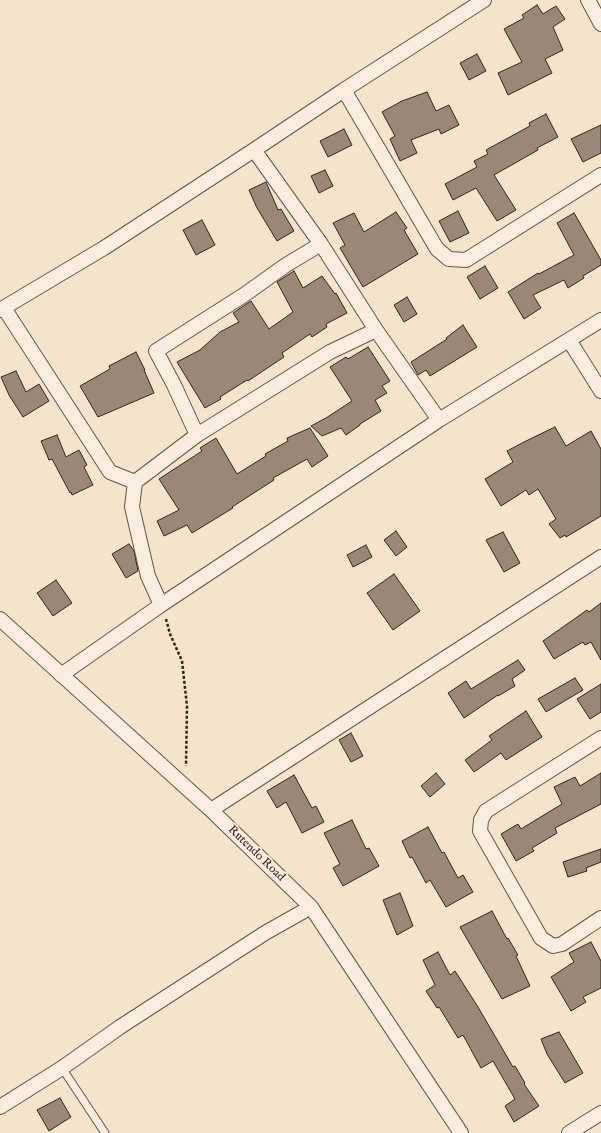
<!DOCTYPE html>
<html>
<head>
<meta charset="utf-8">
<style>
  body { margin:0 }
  canvas { display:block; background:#f5e4cc }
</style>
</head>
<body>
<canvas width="601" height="1133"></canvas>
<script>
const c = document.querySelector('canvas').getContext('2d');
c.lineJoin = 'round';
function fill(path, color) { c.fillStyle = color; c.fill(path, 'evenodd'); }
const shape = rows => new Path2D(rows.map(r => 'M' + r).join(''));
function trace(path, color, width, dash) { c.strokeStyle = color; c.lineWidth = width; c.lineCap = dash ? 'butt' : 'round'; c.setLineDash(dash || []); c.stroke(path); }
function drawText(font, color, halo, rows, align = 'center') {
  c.font = font + ' "IM FELL English",serif'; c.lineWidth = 4; c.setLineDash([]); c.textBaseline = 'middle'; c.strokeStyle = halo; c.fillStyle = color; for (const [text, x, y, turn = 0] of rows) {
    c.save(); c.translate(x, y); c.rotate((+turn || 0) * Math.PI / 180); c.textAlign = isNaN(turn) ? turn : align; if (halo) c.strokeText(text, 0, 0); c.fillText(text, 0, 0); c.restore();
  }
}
const building = shape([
  [537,5,543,14,556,6,565,19,553,27,563,50,545,59,552,73,508,95,498,73,522,62,504,29,524,18,522,15,537,5],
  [477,54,486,71,469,80,460,63,477,54],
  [427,92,436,111,449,105,459,125,441,134,439,129,411,140,417,153,400,161,390,139,395,136,382,112,402,101,427,92],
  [546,114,558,137,537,148,538,150,494,175,516,210,497,221,476,188,453,200,445,184,477,167,474,161,488,154,486,150,530,126,529,123,546,114],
  [601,125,601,153,583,162,571,139,601,125],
  [344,129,352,145,328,157,320,141,344,129],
  [325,170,333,186,319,193,311,176,325,170],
  [266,182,278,210,281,209,294,231,277,241,257,208,249,190,266,182],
  [458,211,469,233,450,242,439,221,458,211],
  [396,212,407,228,404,230,418,254,363,287,340,248,345,245,333,223,354,213,364,232,396,212],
  [574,213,601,260,601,265,583,276,584,278,568,288,564,280,533,295,541,308,524,319,508,292,538,273,539,274,574,255,557,223,574,213],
  [202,220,215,245,196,255,183,230,202,220],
  [485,266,498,288,480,299,467,277,485,266],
  [294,271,303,288,322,276,335,294,336,293,347,313,326,324,327,327,312,337,310,334,282,353,284,357,248,381,247,380,220,397,221,399,205,408,177,362,200,350,220,332,239,322,233,313,251,301,269,329,293,312,277,282,294,271],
  [407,297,417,314,404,322,394,305,407,297],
  [463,325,477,347,430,376,426,370,418,375,411,362,447,339,446,338,463,325],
  [368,347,390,381,382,386,387,393,375,400,381,411,360,424,360,425,346,435,341,428,322,436,311,426,326,418,352,401,330,367,346,357,348,359,368,347],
  [136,352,145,370,144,370,154,393,98,417,80,386,110,369,109,366,136,352],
  [16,371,26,392,39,384,49,401,23,417,9,395,1,377,16,371],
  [555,427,566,446,591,431,601,449,601,516,566,537,565,535,560,538,549,524,556,519,538,489,529,495,526,490,501,506,485,479,513,462,507,451,524,442,555,427],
  [310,428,328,456,312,467,307,459,273,478,274,480,232,507,233,508,192,533,187,525,164,536,157,521,179,510,159,479,202,451,200,448,216,438,237,474,266,456,265,454,288,441,287,438,310,428],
  [57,435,66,457,79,450,87,465,84,467,93,485,72,495,71,492,70,493,52,459,49,460,41,441,57,435],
  [396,531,407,547,396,556,384,540,396,531],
  [503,532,520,563,504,572,486,540,503,532],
  [129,544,134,551,138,571,126,578,112,554,129,544],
  [366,545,372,557,353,567,347,555,366,545],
  [394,574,420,611,393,630,367,593,394,574],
  [56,580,72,603,53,616,37,593,56,580],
  [601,603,601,660,591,642,585,645,583,642,554,659,543,641,587,610,589,612,601,603],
  [518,660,525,670,512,679,515,686,498,696,498,695,464,718,448,693,466,681,471,689,518,660],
  [575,678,583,690,546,712,538,699,575,678],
  [601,684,601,712,590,719,577,699,601,684],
  [526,711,542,737,506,760,501,753,474,772,465,760,492,740,489,736,526,711],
  [351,733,363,756,351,762,339,740,351,733],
  [436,773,445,784,430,797,421,786,436,773],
  [601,773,601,804,555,828,557,833,532,848,534,851,516,861,501,834,518,824,521,829,562,804,554,787,575,777,580,786,601,773],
  [294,775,312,808,316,806,324,822,302,833,286,802,277,808,267,791,294,775],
  [352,820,366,849,369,848,379,866,343,886,333,868,340,864,324,833,352,820],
  [428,827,442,853,444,852,458,878,463,875,473,892,446,907,430,880,426,883,412,857,410,858,402,841,428,827],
  [601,849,601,862,586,868,587,871,568,877,563,862,601,849],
  [400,893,413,926,397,935,383,900,400,893],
  [492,911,507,939,508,938,518,955,516,956,530,986,502,999,460,927,492,911],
  [591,942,601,961,601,988,583,997,586,1002,571,1011,551,977,574,962,569,953,591,942],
  [438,952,450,975,455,971,478,1007,513,1067,515,1066,525,1083,524,1084,539,1106,514,1122,505,1106,515,1099,493,1061,481,1068,463,1035,458,1038,439,1007,437,1008,426,991,435,985,423,960,438,952],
  [559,1032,583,1073,565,1083,547,1054,541,1039,559,1032],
  [60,1098,71,1117,49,1131,37,1110,60,1098]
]);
fill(building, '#998878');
trace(building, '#35251c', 1);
const service = shape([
  [62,1068,105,1133]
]);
const minor = shape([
  [588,0,601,24],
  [344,90,484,0],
  [4,308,110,472,135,482],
  [0,310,104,248,254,150],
  [569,340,601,391],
  [439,420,376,330,321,244,254,150,344,90,437,249,449,259,466,260,601,175],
  [197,435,330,352,376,330],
  [161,605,148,576,132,507,135,482,197,435,174,385,156,351,244,295,286,265,321,244],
  [0,619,211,810,311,907,461,1133],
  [61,675,161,605,439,420,601,320],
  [601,738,486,811,481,820,480,831,541,938,553,946,562,944,601,918],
  [211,810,601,557],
  [0,1107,62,1068,120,1027,265,933,311,907],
  [569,1133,601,1113]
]);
trace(service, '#655548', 9);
trace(minor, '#655548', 16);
trace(shape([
  [166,619,170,634,182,661,187,706,186,766]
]), '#35251c', 2.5, [3, 2]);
trace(service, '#f8edde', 7);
trace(minor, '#f8edde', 14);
drawText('12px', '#35251c', '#f8edde', [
  ["Rutendo Road",256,854,44]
]);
</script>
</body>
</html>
